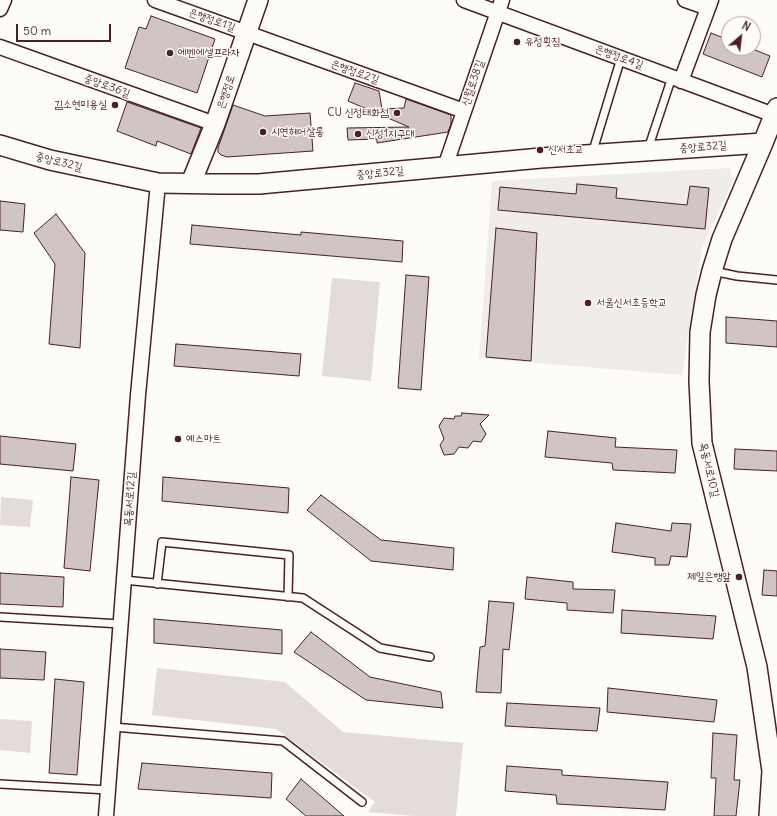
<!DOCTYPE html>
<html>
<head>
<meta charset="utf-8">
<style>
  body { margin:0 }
  #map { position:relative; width:777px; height:816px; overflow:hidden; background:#fdfcf7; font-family:Delius,sans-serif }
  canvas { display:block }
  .north { position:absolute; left:721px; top:16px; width:40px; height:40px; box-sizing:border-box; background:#fdfcf7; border:1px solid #b5a4a5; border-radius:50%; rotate:28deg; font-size:11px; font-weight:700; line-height:16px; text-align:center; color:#4a1f2b }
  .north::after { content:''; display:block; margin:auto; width:14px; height:18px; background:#4a1f2b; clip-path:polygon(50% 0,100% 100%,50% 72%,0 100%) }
  .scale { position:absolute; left:16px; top:24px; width:95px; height:18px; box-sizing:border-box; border:2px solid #4a1f2b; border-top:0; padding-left:5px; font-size:12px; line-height:14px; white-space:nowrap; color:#4a1f2b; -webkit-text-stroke:3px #fdfcf7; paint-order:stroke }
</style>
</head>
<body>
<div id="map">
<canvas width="777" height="816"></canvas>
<div class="north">N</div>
<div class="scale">50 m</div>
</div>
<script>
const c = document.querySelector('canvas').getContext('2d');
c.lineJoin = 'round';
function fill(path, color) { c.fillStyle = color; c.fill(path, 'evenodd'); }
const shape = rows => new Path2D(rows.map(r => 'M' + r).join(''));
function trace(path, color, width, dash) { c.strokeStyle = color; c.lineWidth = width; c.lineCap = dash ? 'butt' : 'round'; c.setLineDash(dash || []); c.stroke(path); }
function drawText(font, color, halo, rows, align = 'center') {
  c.font = font + ' Delius,"Poor Story",sans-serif'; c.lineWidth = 3; c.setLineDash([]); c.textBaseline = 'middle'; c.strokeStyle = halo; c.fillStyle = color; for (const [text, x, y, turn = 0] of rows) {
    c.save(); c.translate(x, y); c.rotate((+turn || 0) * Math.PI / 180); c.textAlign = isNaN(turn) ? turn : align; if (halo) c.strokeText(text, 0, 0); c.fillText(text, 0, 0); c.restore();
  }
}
fill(shape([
  [730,168,733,181,702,248,682,375,479,358,492,181]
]), '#f0ece8');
fill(shape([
  [332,278,380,282,371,381,322,376],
  [1,497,33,500,30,527,0,525],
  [157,668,285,682,343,732,463,743,456,816,414,816,368,812,375,802,276,729,152,715],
  [0,719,32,721,30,753,0,750]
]), '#e3dcda');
const building = shape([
  [151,16,215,39,197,93,125,68,139,27,146,29,151,16],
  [711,33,729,40,729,48,750,48,770,56,762,77,703,54,711,33],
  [355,83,379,91,382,109,404,108,406,99,451,115,451,124,448,132,377,143,377,139,348,140,347,128,409,127,348,101,355,83],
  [127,102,201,128,191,154,157,141,156,146,117,131,127,102],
  [233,105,265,116,310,113,313,151,227,157,221,155,218,152,218,148,233,105],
  [577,184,617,188,616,198,687,205,690,186,709,188,705,229,498,210,500,187,576,194,577,184],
  [0,201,25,204,23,232,0,230,0,201],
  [56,214,85,253,80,348,49,344,55,264,34,233,56,214],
  [192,225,301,235,301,232,403,241,402,262,190,244,192,225],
  [496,228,537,233,531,361,486,357,496,228],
  [406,275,429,277,421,390,398,388,406,275],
  [726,317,777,321,777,347,726,343,726,317],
  [176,344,301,354,299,376,174,366,176,344],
  [462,413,489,415,480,424,486,434,481,442,473,441,468,448,459,447,454,454,444,455,440,445,444,439,439,426,444,418,454,419,455,416,461,416,462,413],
  [548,431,616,438,615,447,677,450,675,473,613,470,612,463,545,457,548,431],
  [0,436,76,444,73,471,0,464,0,436],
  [735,449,777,451,777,471,734,469,735,449],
  [71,477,99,480,90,571,64,568,71,477],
  [163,477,289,488,288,513,162,501,163,477],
  [321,495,381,540,454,548,453,570,371,561,307,510,321,495],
  [616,523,671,531,672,523,691,524,687,557,671,556,669,565,655,565,655,558,612,552,616,523],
  [764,570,777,571,777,596,762,595,764,570],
  [0,573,64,577,63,607,0,604,0,573],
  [527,577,573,582,573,589,615,590,613,613,567,610,567,603,525,599,527,577],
  [489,601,514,603,509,650,503,649,501,693,476,692,480,647,485,646,489,601],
  [622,610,716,616,713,639,621,633,622,610],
  [154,619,282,630,282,654,154,643,154,619],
  [311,632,370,677,441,692,443,708,366,700,294,652,311,632],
  [0,649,46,652,44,680,0,678,0,649],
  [55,679,84,682,77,775,49,773,55,679],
  [608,688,717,700,714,722,607,712,608,688],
  [507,703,600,708,597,731,505,726,507,703],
  [713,733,737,735,734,780,740,780,736,816,714,816,716,778,711,778,713,733],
  [142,763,272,773,271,798,138,789,142,763],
  [507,766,562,770,562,775,668,782,665,810,557,804,556,795,505,791,507,766],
  [301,779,344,816,306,816,286,799,301,779]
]);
fill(building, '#d0c5c4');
trace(building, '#4a1f2b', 1);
const lane = shape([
  [648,149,672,77],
  [592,154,621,58],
  [713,271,737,276,777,280],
  [124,580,303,598,380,648,430,657],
  [157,584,162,542,289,555,288,597],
  [0,617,121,624],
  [113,727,283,741,362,802],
  [0,784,108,790]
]);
const street = shape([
  [155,0,464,111],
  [464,0,774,115],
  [685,0,708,8],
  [0,9,4,0],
  [0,47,215,124],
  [681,81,711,0],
  [445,167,502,0],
  [106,816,138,395,158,183]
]);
const secondary = shape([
  [0,145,50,160,158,183,219,184,259,184,541,158,763,143],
  [191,183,215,124,258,0],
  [769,816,772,771,757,667,702,443,699,381,700,332,706,295,712,271,722,239,763,143,777,108]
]);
trace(lane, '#4a1f2b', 10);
trace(street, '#4a1f2b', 17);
trace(secondary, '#4a1f2b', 22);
trace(lane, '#fdfcf7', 7);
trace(street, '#fdfcf7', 14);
trace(secondary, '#fdfcf7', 19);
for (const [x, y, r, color] of [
  [517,42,4,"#4a1f2b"],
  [170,53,4,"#4a1f2b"],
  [115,105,4,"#4a1f2b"],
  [397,113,4,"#4a1f2b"],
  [263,132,4,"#4a1f2b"],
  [358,134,4,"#4a1f2b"],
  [540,150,4,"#4a1f2b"],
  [588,303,4,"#4a1f2b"],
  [178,439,4,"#4a1f2b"],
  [739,577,4,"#4a1f2b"]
]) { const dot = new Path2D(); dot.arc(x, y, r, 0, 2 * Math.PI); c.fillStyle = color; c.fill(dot); trace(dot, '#fdfcf7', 1.5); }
drawText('11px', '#4a1f2b', '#fdfcf7', [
  ["은행정로1길",212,20,20],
  ["은행정로4길",619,57,20],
  ["은행정로2길",355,72,20],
  ["신월로38길",473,83,-71],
  ["중앙로36길",107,86,20],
  ["은행정로",226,92,-71],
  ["중앙로32길",703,147,-4],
  ["중앙로32길",59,162,14],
  ["중앙로32길",380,173,-5],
  ["목동서로10길",709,470,77],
  ["목동서로12길",130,499,-86]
]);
drawText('11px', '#4a1f2b', '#fdfcf7', [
  ["유정횟집",525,42],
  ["에벤에셀프라자",178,53],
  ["김소현미용실",107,105,"right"],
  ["CU 신정태화점",389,113,"right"],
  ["시연헤어살롱",271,132],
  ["신정1지구대",366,134],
  ["신서초교",548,150],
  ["서울신서초등학교",596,303],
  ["예스마트",186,439],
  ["제일은행앞",731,577,"right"]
], 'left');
</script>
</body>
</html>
